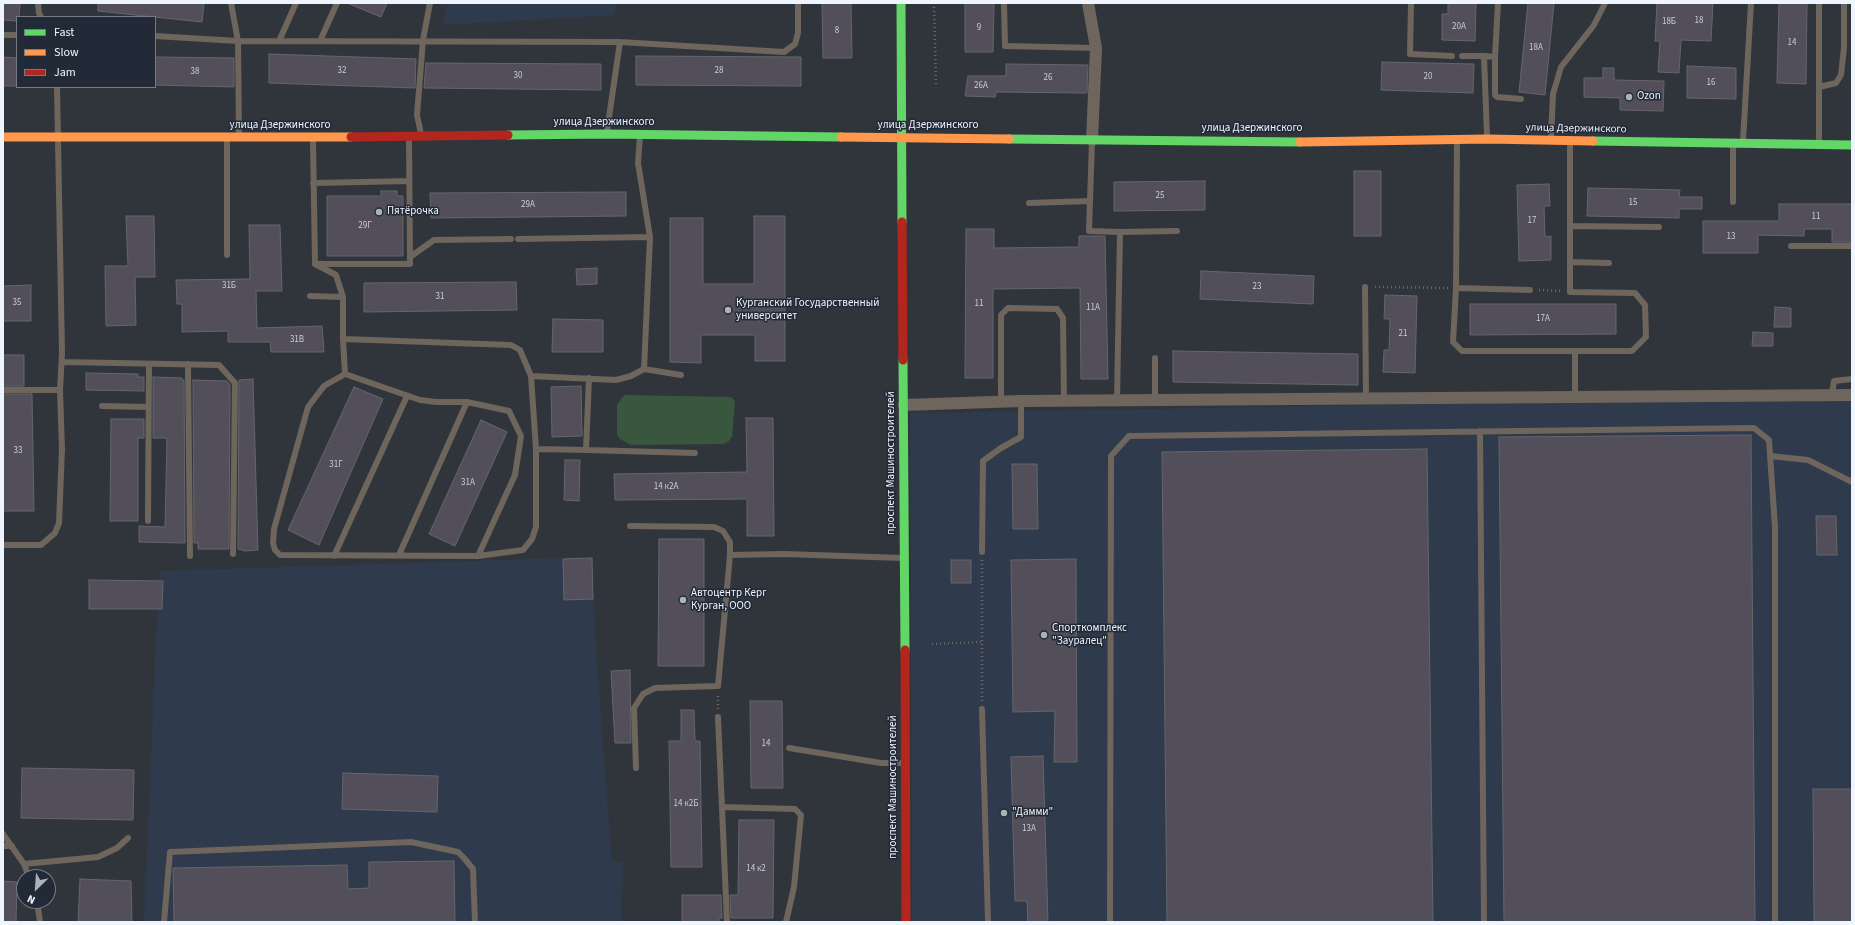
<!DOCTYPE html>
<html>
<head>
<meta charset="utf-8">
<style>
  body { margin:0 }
  #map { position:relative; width:1855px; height:925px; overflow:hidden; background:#30353c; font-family:"Source Sans 3",sans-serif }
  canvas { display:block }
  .frame { position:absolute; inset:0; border:4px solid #eff5fe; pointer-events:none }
  .legend { position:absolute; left:16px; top:16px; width:140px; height:72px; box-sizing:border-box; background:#222a37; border:1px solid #747b87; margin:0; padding:5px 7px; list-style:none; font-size:12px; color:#eff5fe }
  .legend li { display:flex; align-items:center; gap:8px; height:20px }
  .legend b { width:20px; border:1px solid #747b87 }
  .north { position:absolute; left:16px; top:869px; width:40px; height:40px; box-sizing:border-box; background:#222a37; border:1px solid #747b87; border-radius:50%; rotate:205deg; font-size:11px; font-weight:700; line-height:16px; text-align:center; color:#eff5fe }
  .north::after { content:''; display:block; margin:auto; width:14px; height:18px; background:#acb2ba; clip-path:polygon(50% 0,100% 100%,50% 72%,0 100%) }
</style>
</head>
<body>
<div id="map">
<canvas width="1855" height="925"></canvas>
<div class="frame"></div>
<ul class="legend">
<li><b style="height:5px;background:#63d668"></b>Fast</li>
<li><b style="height:5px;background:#ff974d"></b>Slow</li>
<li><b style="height:5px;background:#b3261e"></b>Jam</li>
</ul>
<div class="north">N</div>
</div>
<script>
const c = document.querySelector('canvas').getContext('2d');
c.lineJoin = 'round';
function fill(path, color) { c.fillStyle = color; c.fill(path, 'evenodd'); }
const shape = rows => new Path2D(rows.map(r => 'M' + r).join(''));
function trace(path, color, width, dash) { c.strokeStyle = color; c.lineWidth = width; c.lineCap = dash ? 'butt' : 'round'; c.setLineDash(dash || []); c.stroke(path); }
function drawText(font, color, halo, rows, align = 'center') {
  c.font = font + ' "Source Sans 3",sans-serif'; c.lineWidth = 3; c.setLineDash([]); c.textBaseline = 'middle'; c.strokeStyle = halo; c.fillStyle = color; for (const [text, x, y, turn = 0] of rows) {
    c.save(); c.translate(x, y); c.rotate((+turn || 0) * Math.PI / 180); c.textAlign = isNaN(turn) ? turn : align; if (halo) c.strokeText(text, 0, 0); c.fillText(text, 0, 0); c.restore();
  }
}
fill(shape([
  [447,3,615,3,615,15,443,25],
  [1852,397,1852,922,912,922,910,413],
  [592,557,596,653,612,862,623,862,621,922,144,922,159,571]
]), '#2f3a4c');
fill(shape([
  [624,395,731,397,735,401,732,437,728,442,723,444,631,445,620,439,617,435,617,405]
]), '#39573f');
const building = shape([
  [3,3,20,3,19,17,17,17,17,21,3,20,3,3],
  [98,3,204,3,202,22,98,11,98,3],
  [347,3,387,3,381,17,347,3],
  [822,3,851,3,852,58,823,58,822,3],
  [965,3,994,3,993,52,965,52,965,3],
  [1448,3,1476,3,1475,41,1442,40,1442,14,1448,14,1448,3],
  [1528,3,1554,3,1545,95,1519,92,1528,3],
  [1657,3,1713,3,1711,41,1681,40,1679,73,1658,72,1660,41,1655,41,1657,3],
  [1779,3,1807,3,1806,84,1777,83,1779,3],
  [269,54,416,59,415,88,269,83,269,54],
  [636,56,801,57,801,86,636,85,636,56],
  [3,57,17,58,17,86,3,86,3,57],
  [155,57,234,58,234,87,155,85,155,57],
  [1382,62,1474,64,1473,93,1381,90,1382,62],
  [426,63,601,64,601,90,424,88,426,63],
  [1006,64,1088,65,1087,93,996,92,995,97,965,96,968,76,1006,76,1006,64],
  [1687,66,1736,68,1736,99,1687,98,1687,66],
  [1603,68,1614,68,1614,80,1664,81,1663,111,1620,110,1620,98,1584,97,1584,78,1603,78,1603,68],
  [1354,171,1381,171,1381,236,1354,236,1354,171],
  [1205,181,1205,210,1114,211,1114,182,1205,181],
  [1549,184,1550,206,1544,206,1545,237,1551,236,1551,260,1519,261,1517,185,1549,184],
  [1588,188,1680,190,1679,197,1702,197,1702,209,1679,209,1679,218,1587,216,1588,188],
  [381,191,397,191,397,196,403,196,403,256,327,256,327,196,381,196,381,191],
  [626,192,626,216,431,218,430,193,626,192],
  [1779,204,1852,204,1852,242,1832,242,1832,229,1804,229,1804,236,1758,235,1758,253,1703,253,1703,221,1779,221,1779,204],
  [126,216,154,216,155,277,135,277,136,325,106,326,105,266,128,266,126,216],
  [754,216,785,216,785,361,755,361,755,335,701,335,701,363,670,362,670,218,703,218,703,284,754,284,754,216],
  [249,225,280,225,282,291,256,291,257,328,322,326,324,352,271,352,270,342,228,342,228,331,182,332,182,304,177,304,176,280,250,279,249,225],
  [966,229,994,229,994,248,1079,247,1079,236,1105,236,1108,379,1081,379,1080,288,993,289,993,378,965,378,966,229],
  [597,268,597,284,577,285,576,269,597,268],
  [1201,271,1314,276,1313,304,1200,299,1201,271],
  [516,282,517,310,364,312,364,283,516,282],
  [31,285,31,321,3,321,3,286,31,285],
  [1385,295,1417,296,1415,373,1383,372,1384,350,1389,350,1390,319,1384,319,1385,295],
  [1470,304,1616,304,1616,334,1470,335,1470,304],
  [1775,307,1791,308,1791,327,1774,327,1775,307],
  [553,319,603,320,603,352,552,352,553,319],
  [1753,332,1773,333,1773,346,1752,346,1753,332],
  [1173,351,1358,354,1358,385,1173,382,1173,351],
  [3,355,24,355,24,386,3,386,3,355],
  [86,373,138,374,138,377,144,377,144,391,86,390,86,373],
  [153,377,182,378,182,380,184,380,185,543,139,542,139,526,165,527,167,438,153,438,153,377],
  [253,379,258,550,245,551,238,549,239,380,253,379],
  [193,380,227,381,230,385,229,549,198,549,198,543,194,543,193,380],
  [581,386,582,436,552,437,551,387,581,386],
  [354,387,383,399,319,545,288,530,354,387],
  [3,394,32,394,34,511,3,511,3,394],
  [746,418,773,418,774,536,747,536,747,499,615,500,614,474,747,472,746,418],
  [111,419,144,419,144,438,138,438,138,521,110,521,111,419],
  [481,420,507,432,455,546,429,534,481,420],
  [1751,435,1755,922,1504,922,1499,437,1751,435],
  [1427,449,1433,922,1167,922,1162,452,1427,449],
  [565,460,580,460,579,501,564,500,565,460],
  [1012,464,1037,464,1038,529,1013,529,1012,464],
  [1816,516,1836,516,1837,555,1817,555,1816,516],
  [659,539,704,539,704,666,658,666,659,539],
  [592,558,593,599,564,600,563,559,592,558],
  [1076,559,1077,762,1054,762,1055,711,1013,712,1011,560,1076,559],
  [951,560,971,560,971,583,951,583,951,560],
  [89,580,163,581,162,609,89,609,89,580],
  [630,670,631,743,615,743,611,671,630,670],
  [750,701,782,701,783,788,751,788,750,701],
  [681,710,694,710,695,741,700,741,702,867,671,867,669,741,681,741,681,710],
  [1043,756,1048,922,1028,922,1027,901,1015,901,1011,757,1043,756],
  [22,768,134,770,133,820,21,818,22,768],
  [343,773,438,776,437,812,342,809,343,773],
  [1813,789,1852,789,1852,922,1814,922,1813,789],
  [739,820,774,820,773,918,731,918,730,895,738,895,739,820],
  [454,861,455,922,174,922,173,868,347,865,348,889,369,888,369,862,454,861],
  [80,879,131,881,132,922,78,922,80,879],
  [3,881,17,882,16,922,3,922,3,881],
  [682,895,721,895,722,918,719,918,719,922,682,922,682,895]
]);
fill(building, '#524f5a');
trace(building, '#65666c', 1);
trace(shape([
  [934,3,936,86],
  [1375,287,1448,288],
  [1539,290,1562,291],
  [982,560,982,701],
  [932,644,982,642],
  [718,709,718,696]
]), '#6b6663', 2.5, [1, 3]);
trace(shape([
  [38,3,39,13,41,17],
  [231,3,238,41,620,42,784,52,795,44,798,33,798,3],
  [1004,3,1005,46,1096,48],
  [1411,3,1410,54,1452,56],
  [3,35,17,35],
  [155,36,238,41,239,135],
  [279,41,296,3],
  [320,41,337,3],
  [1462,56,1484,56,1487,136],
  [1484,56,1495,57,1498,3],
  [1495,57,1495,95,1497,97,1521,99],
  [1819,87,1836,83,1841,75,1844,48,1844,3],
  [607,131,620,42],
  [421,134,417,115,423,40,430,3],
  [1551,137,1553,94,1561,67,1594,25,1605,3],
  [409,139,410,257],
  [313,140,315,264,410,264,410,257,434,240,511,239],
  [1092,141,1089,231,1120,232],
  [1743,141,1751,3],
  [1819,141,1819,3],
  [1457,142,1456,288,1453,342,1462,351,1632,351,1646,337,1645,305,1635,293,1570,292,1570,142],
  [313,183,409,181],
  [1733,202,1733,146],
  [1029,203,1090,201],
  [1570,226,1659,227],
  [518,239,650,237,638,163,640,136],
  [1791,246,1852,246],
  [227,255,227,140],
  [1570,262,1609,263],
  [315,264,336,275,343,297,343,339,511,345,520,350,531,376,536,449,536,527,532,539,523,550,478,556,280,555,275,550,273,543,274,529,308,407,324,386,345,374,420,400,436,402,467,402,509,411,521,436,515,475,478,556],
  [1365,287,1366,398],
  [1456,288,1530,290],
  [310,296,343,297],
  [343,339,345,374],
  [1575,352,1575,398],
  [62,362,219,365,235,383,233,554],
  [188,364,190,556],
  [644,369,650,237],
  [531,376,616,380,631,376,644,369,681,375],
  [3,390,60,390],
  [1832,395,1834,381,1852,379],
  [1117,400,1120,232,1177,231],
  [1155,400,1155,358],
  [1001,401,1001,315,1008,308,1057,309,1063,318,1064,401],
  [102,406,148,407],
  [1480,431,1484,922],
  [536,449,586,450,589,378],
  [586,450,695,453],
  [1770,456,1808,460,1852,482],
  [148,521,149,364],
  [630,526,714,527,723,531,730,542,730,555,718,686,655,688,643,694,634,708,636,768],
  [3,545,41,545,55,533,59,523,62,449,60,390,62,353,57,87],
  [982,552,983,461,1001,448,1021,437,1021,401],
  [399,555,467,402],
  [730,555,784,554,903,558],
  [334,556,407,396],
  [982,709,988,922],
  [718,717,727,922],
  [789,748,881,763,904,763],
  [722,807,795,809,801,815,794,887,786,922],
  [3,834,24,864,29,877],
  [3,846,12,846],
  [24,864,98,857,117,848,128,838],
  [37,901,40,922],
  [164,922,170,852,411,842,458,852,464,858,473,869,475,922],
  [1110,922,1111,456,1129,436,1754,428,1769,440,1775,527,1775,922]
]), '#6e655d', 6);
trace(shape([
  [1088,3,1096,48,1092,140],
  [904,405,1021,401,1852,395]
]), '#6e655d', 12);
trace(shape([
  [901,3,902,222],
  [508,135,607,134,841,137],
  [1009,139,1300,142],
  [1593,141,1852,145],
  [903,360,905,650]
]), '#63d668', 9);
trace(shape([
  [3,137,351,137],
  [841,137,1009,139],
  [1300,142,1487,139,1593,141]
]), '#ff974d', 9);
trace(shape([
  [351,137,508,135],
  [902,222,903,360],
  [905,650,906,922]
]), '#b3261e', 9);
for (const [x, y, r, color] of [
  [1629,97,4,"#acb2ba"],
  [379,212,4,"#acb2ba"],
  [728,310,4,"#acb2ba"],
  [683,600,4,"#acb2ba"],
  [1044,635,4,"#acb2ba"],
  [1004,813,4,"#acb2ba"]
]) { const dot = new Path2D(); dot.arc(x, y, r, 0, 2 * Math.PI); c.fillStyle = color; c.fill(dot); trace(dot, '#222a37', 1.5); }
drawText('9px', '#c8ccd5', null, [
  ["18",1699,21],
  ["18Б",1669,22],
  ["20А",1459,27],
  ["9",979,28],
  ["8",837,31],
  ["14",1792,43],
  ["18А",1536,48],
  ["32",342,71],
  ["28",719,71],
  ["38",195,72],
  ["30",518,76],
  ["20",1428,77],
  ["26",1048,78],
  ["16",1711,83],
  ["26А",981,86],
  ["25",1160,196],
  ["15",1633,203],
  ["29А",528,205],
  ["11",1816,217],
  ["17",1532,221],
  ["29Г",365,226],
  ["13",1731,237],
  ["31Б",229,286],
  ["23",1257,287],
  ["31",440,297],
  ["35",17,303],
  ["11",979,304],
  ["11А",1093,308],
  ["17А",1543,319],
  ["21",1403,334],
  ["31В",297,340],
  ["33",18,451],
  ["31Г",336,465],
  ["31А",468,483],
  ["14 к2А",666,487],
  ["14",766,744],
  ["14 к2Б",686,804],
  ["13А",1029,829],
  ["14 к2",756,869]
]);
drawText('11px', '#eff5fe', '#222a37', [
  ["Ozon",1637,97],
  ["Пятёрочка",387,212],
  ["Курганский Государственный",736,304],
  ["университет",736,317],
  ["Автоцентр Керг",691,594],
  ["Курган, ООО",691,607],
  ["Спорткомплекс",1052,629],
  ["\"Зауралец\"",1052,642],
  ["\"Дамми\"",1012,813]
], 'left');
drawText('11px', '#eff5fe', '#222a37', [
  ["улица Дзержинского",604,123],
  ["улица Дзержинского",280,126],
  ["улица Дзержинского",928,126],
  ["улица Дзержинского",1252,129],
  ["улица Дзержинского",1576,129,1],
  ["проспект Машиностроителей",892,463,-90],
  ["проспект Машиностроителей",894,787,-90]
]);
</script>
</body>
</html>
